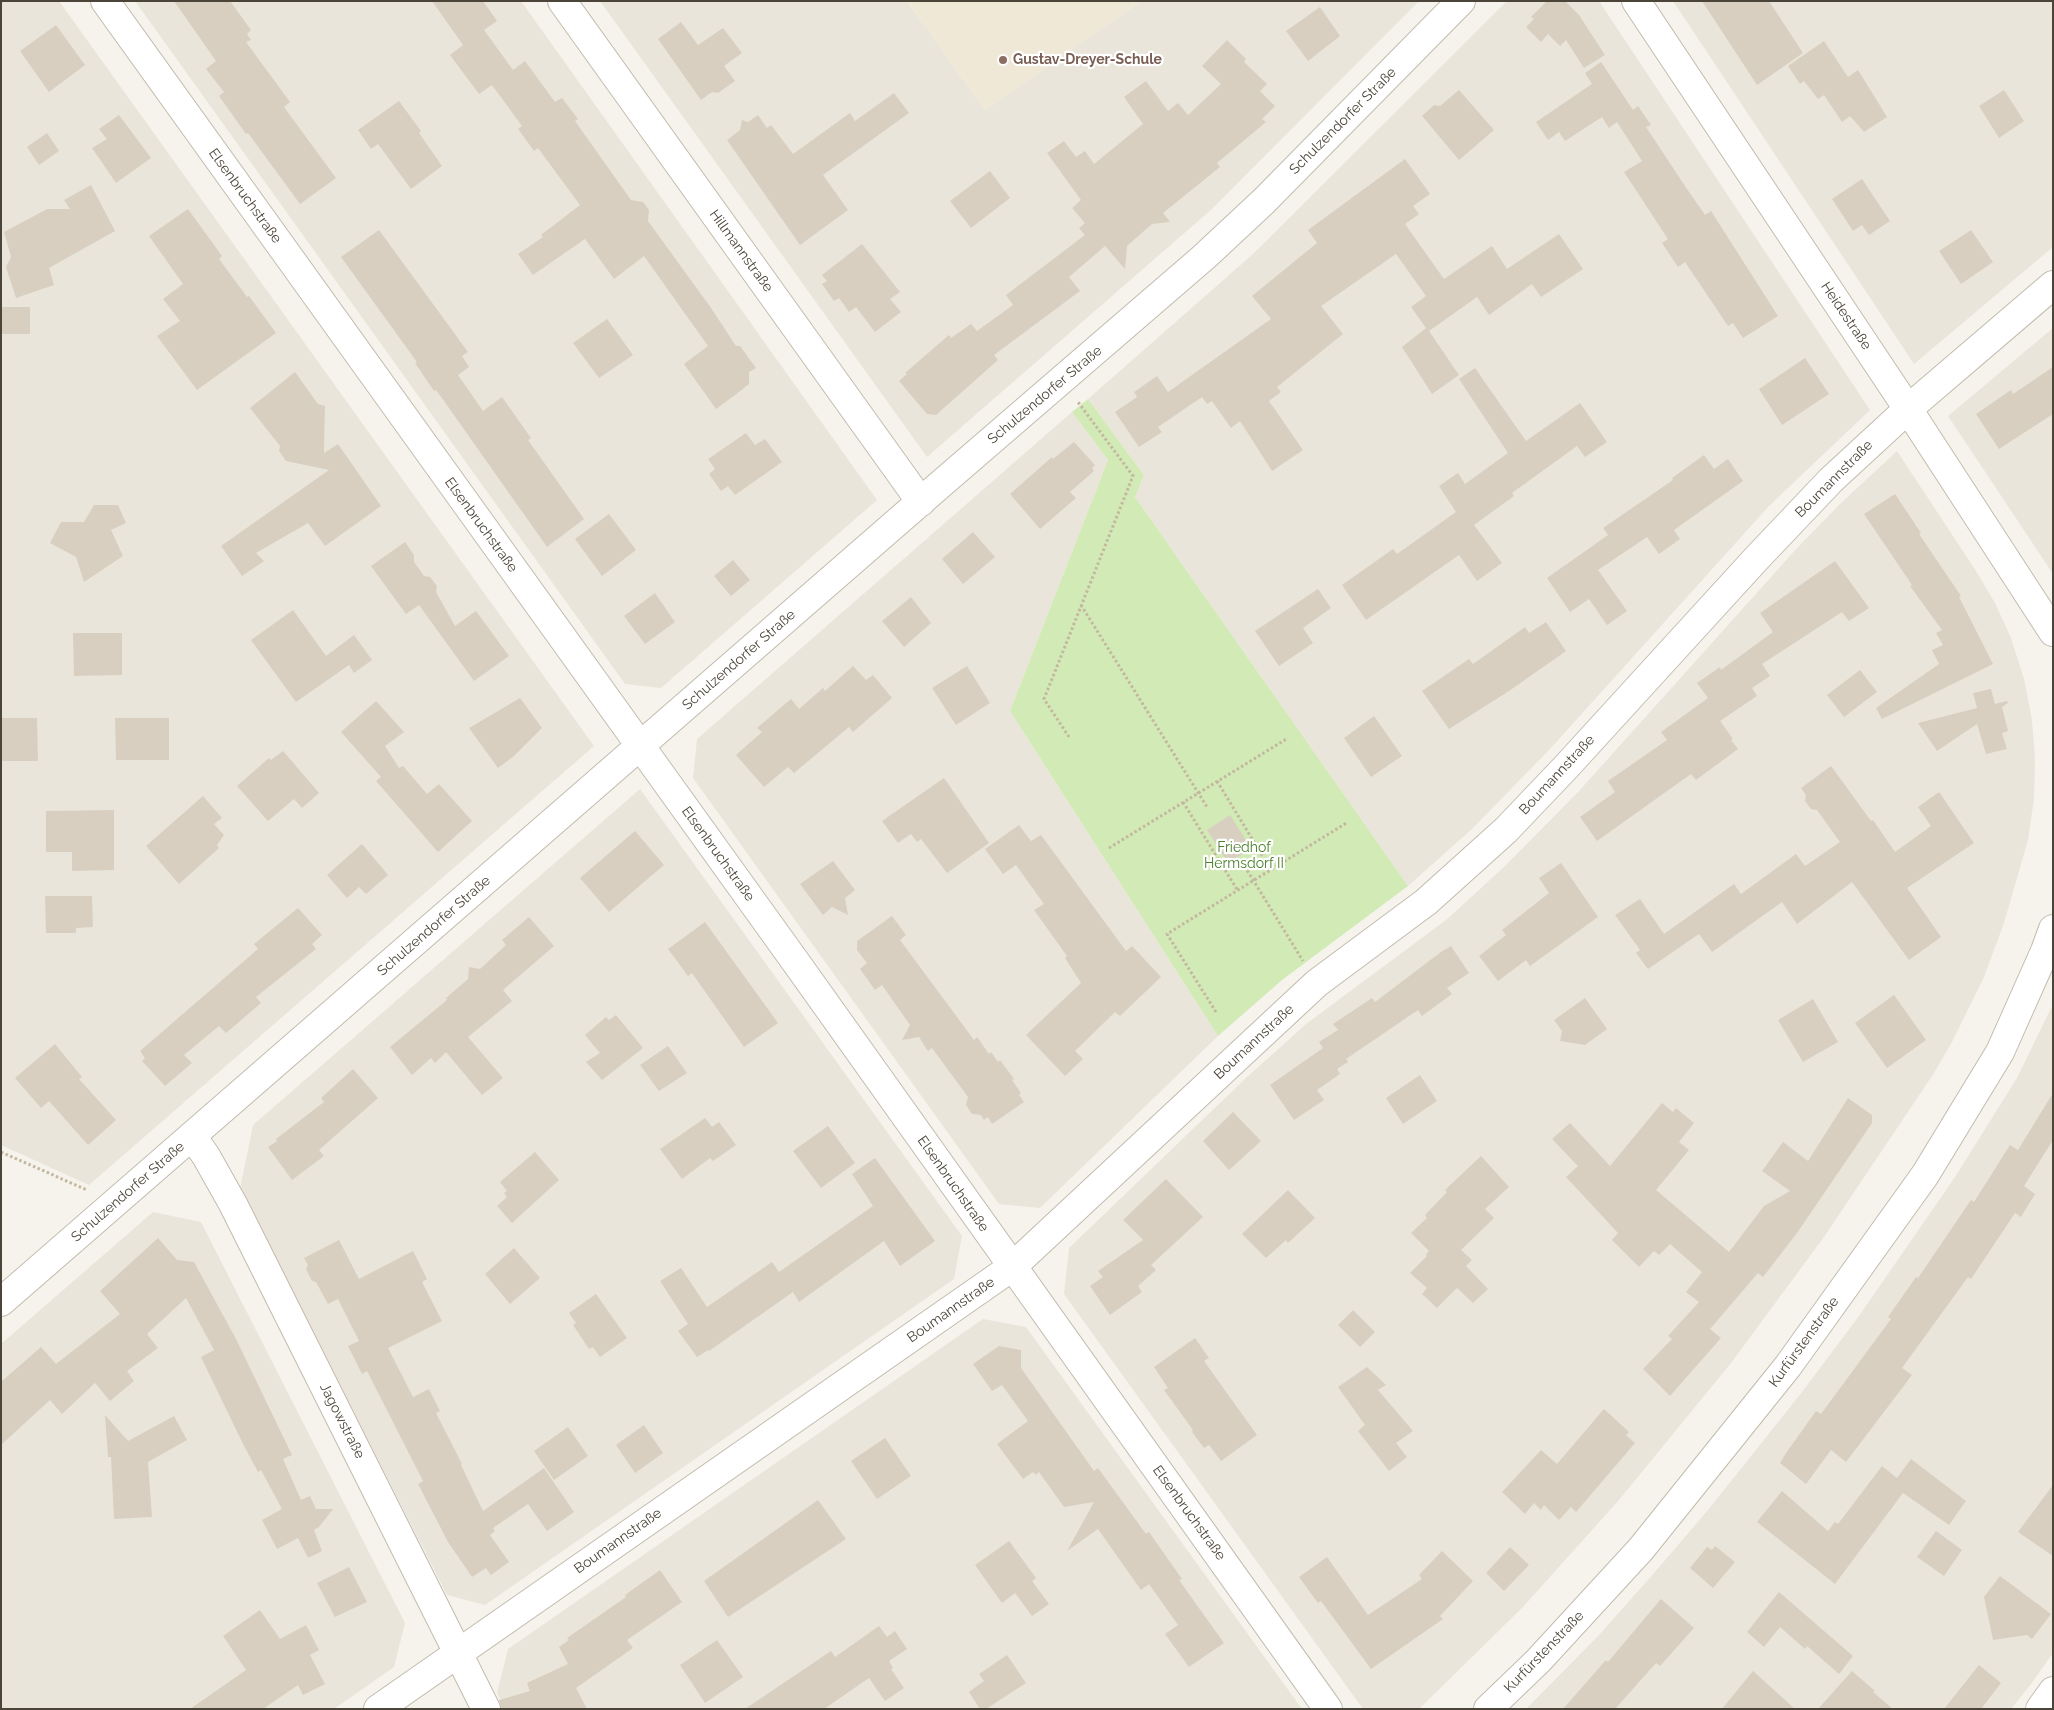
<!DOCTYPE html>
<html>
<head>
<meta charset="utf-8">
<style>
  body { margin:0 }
  #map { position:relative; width:2054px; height:1710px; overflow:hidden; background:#f6f3ec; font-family:Raleway,sans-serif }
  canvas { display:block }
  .frame { position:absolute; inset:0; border:2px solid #4b4439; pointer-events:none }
</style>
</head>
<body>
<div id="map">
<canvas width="2054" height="1710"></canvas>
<div class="frame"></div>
</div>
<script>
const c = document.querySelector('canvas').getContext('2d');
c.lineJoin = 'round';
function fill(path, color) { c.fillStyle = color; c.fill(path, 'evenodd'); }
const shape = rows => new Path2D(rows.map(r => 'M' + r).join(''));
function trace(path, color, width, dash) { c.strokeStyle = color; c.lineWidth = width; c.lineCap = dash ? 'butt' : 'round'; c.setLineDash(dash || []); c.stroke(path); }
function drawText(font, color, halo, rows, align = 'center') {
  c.font = font + ' Raleway,sans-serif'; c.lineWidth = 4.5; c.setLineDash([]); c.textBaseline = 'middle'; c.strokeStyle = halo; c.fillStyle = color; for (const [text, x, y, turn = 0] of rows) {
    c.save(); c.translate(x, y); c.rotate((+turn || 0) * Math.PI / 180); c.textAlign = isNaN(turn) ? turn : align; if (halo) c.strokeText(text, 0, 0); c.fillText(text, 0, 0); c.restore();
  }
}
fill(shape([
  [1,1,59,1,594,746,89,1185,1,1145],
  [135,1,521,1,877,500,661,688,625,684],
  [600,1,907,1,985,110,1141,1,1419,1,1212,209,927,457],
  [1507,1,1599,1,1870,410,1769,506,1550,749,1472,829,1408,886,1135,497,1144,475,1088,399,1253,254],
  [1673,1,2053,1,2053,247,1914,364],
  [2053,328,2053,574,1948,416],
  [1072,412,1108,460,1010,711,1218,1036,1040,1208,999,1204,693,778,697,739],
  [1897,451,1976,571,1995,603,2011,638,2024,679,2032,720,2035,759,2034,799,2028,840,2004,923,1984,977,1952,1042,1934,1073,1824,1237,1731,1363,1619,1500,1522,1608,1419,1709,1363,1709,1064,1294,1069,1248,1246,1078,1306,1024,1446,920,1504,867,1579,791,1798,547,1840,504],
  [640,789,962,1236,954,1279,485,1605,447,1595,240,1189,253,1125],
  [2053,1004,2053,1653,2031,1684,2011,1709,1526,1709,1599,1635,1654,1573,1708,1510,1802,1392,1859,1316,1955,1177,2017,1078],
  [153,1212,201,1222,405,1623,394,1667,334,1709,1,1709,1,1344],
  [983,1319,1026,1327,1302,1709,505,1709,497,1693,508,1649]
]), '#eae5da');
fill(shape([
  [907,1,1141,1,985,110]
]), '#efe8d6');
fill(shape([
  [1088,399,1144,475,1135,497,1408,886,1282,980,1218,1036,1010,711,1108,460,1072,412]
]), '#d2eab5');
fill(shape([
  [174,1,230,1,251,30,247,34,251,40,246,42,290,102,284,107,336,178,300,204,248,133,246,134,219,96,224,92,206,69,216,61],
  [432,1,483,1,497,21,484,30,513,70,525,61,555,102,562,98,578,119,575,121,631,200,643,202,649,210,648,221,711,308,736,346,740,346,756,368,749,372,749,384,735,395,716,409,684,364,708,346,644,256,614,279,585,239,533,275,518,254,543,237,541,235,580,205,538,148,534,151,518,129,522,126,492,85,479,94,450,55,463,45],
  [1547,1,1565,1,1579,15,1605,55,1584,68,1566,40,1560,46,1548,34,1541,42,1526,27,1534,19,1531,17],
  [1702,1,1769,1,1803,53,1757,85],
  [1320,7,1340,36,1308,61,1286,31],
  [681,22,698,45,723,28,742,53,724,66,735,81,718,93,712,92,701,100,658,39],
  [56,25,85,65,49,92,20,51],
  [1227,40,1246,59,1244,62,1267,84,1260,91,1275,106,1262,119,1266,122,1217,163,1220,167,1163,213,1170,222,1152,224,1127,246,1125,269,1105,246,1069,277,1080,291,994,355,998,360,936,415,927,414,899,381,907,374,905,373,949,335,951,338,971,324,977,331,1013,305,1006,295,1085,235,1079,228,1085,223,1072,208,1081,200,1047,153,1064,141,1076,157,1085,151,1094,164,1143,124,1124,97,1146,81,1168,111,1178,103,1188,115,1221,84,1202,66],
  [1824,41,1848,77,1858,70,1887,117,1864,132,1850,116,1842,122,1824,95,1818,99,1804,81,1800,84,1788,66],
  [1601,62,1633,110,1638,106,1651,125,1646,127,1687,189,1705,215,1711,211,1778,316,1743,338,1733,323,1728,326,1685,262,1678,267,1662,243,1668,239,1624,172,1642,161,1617,122,1609,128,1602,117,1565,141,1559,132,1548,140,1536,122,1592,84,1585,73],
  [1459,90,1494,130,1459,160,1422,116,1434,105,1440,106],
  [2004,90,2024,121,1999,138,1979,106],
  [894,93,909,113,823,175,848,210,800,245,727,140,740,130,742,120,748,122,758,115,767,128,771,125,793,154,850,113,855,121],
  [399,101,421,131,419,133,442,166,411,189,378,144,371,149,358,130],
  [119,115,151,158,116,183,92,148,107,139,99,129],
  [47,133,59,151,39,165,27,147],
  [1405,159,1430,194,1413,206,1419,214,1405,224,1444,279,1492,246,1507,269,1559,234,1583,269,1541,297,1532,284,1489,315,1477,297,1429,331,1459,375,1432,394,1402,347,1426,328,1411,307,1426,296,1396,254,1321,306,1343,334,1277,387,1281,392,1269,401,1303,450,1272,471,1240,421,1231,428,1212,401,1207,404,1202,397,1158,427,1162,432,1139,447,1115,412,1137,397,1134,392,1157,376,1168,392,1271,319,1252,296,1317,243,1308,230],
  [990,171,1010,198,971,228,950,201],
  [1862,179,1890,221,1869,235,1862,225,1853,231,1832,199],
  [91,185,115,231,49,268,54,285,16,298,6,267,11,257,4,232,47,209,70,209,64,200],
  [188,209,222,256,219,259,247,297,249,296,276,333,197,390,157,336,180,321,163,299,183,284,149,236],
  [379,230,468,352,462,356,469,367,458,375,483,411,502,397,531,438,528,440,584,519,547,547,444,401,436,390,434,391,415,363,417,362,341,257],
  [1971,230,1993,262,1961,284,1939,251],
  [862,244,900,292,890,299,901,312,875,332,856,307,849,312,839,298,834,301,822,284,827,281,822,275],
  [1,307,30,307,30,334,1,334],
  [607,319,633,355,599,378,573,343],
  [1805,358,1829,394,1782,425,1759,389],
  [2053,367,2053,414,1999,449,1976,414,2011,390,2013,394],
  [1475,368,1526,441,1580,403,1607,442,1585,457,1577,446,1512,493,1514,496,1474,525,1502,563,1477,581,1459,555,1366,620,1342,585,1393,549,1397,554,1456,512,1439,486,1458,473,1465,484,1508,453,1459,379],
  [295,372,318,404,325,406,324,453,338,444,381,506,325,546,308,523,256,553,264,561,242,576,221,546,329,470,286,461,279,451,280,446,250,408],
  [746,433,755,445,765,439,782,462,735,495,728,486,721,491,709,474,715,469,708,459],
  [1074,442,1095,465,1092,468,1094,471,1070,492,1076,498,1040,529,1010,494,1052,457,1053,459],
  [1704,455,1714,469,1728,459,1743,481,1674,530,1680,539,1659,554,1647,537,1598,570,1627,611,1607,625,1589,599,1570,612,1547,578,1608,535,1603,528,1673,480,1672,478],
  [1895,494,1921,533,1919,534,1961,596,1959,597,1993,664,1882,719,1876,708,1939,664,1932,650,1943,645,1936,633,1942,630,1910,586,1912,585,1864,514],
  [94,505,118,505,126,523,111,530,123,556,84,582,76,557,50,543,61,522,84,522],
  [609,514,636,550,602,576,575,539],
  [973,532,995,557,963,584,942,559],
  [405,542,414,555,414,562,424,576,430,577,437,586,436,592,455,626,476,611,509,656,474,681,419,605,406,614,371,566],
  [733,560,750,580,731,596,714,576],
  [1835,561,1869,608,1849,621,1842,612,1762,664,1770,676,1752,688,1757,696,1720,721,1733,739,1731,740,1738,749,1696,780,1691,774,1597,841,1580,817,1615,792,1608,781,1667,740,1661,732,1708,698,1697,683,1720,667,1721,670,1773,632,1760,613],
  [1318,589,1331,608,1303,628,1313,643,1279,666,1255,631],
  [655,593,675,622,645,644,624,616],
  [911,597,931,623,904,647,882,621],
  [293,610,326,656,354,635,372,660,354,673,349,665,296,702,251,640],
  [1546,622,1566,651,1509,691,1449,729,1422,691,1469,659,1473,664,1525,627,1529,633],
  [73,633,122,633,122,675,74,676],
  [853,666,866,680,873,675,892,698,853,732,849,727,794,773,788,767,764,787,736,755,762,732,757,728,791,699,799,709,823,688,825,691],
  [967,666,990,703,956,725,932,688],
  [1860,670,1877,692,1844,717,1827,695],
  [1991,689,1995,704,2007,701,2008,703,2002,707,2008,731,2002,733,2007,749,1986,754,1977,724,1937,751,1918,723,1977,708,1973,693],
  [520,698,542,728,514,756,498,768,469,728],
  [376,701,404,732,385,746,399,768,403,766,427,794,439,784,472,821,438,852,376,781,381,777,341,732],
  [1374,716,1402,756,1371,777,1344,738],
  [1,718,37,718,38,761,1,761],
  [115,718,169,718,169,760,116,760],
  [283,751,319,793,302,808,294,799,268,821,237,786,269,758,271,760],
  [1831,766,1871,821,1873,820,1895,852,1931,826,1918,807,1939,792,1974,843,1907,888,1941,937,1909,960,1852,882,1797,924,1782,902,1712,952,1699,934,1648,969,1636,953,1640,950,1615,915,1640,899,1664,934,1734,884,1741,894,1796,854,1805,866,1840,842,1817,810,1811,809,1805,801,1806,795,1801,788],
  [944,778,989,843,947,873,921,839,917,842,911,834,898,843,882,821],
  [203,796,222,818,214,824,224,835,217,845,219,848,179,884,146,846],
  [114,810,114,870,72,871,72,852,46,852,46,811],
  [1230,815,1251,848,1228,863,1207,830],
  [1019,825,1031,841,1041,835,1126,951,1132,946,1161,977,1120,1016,1115,1012,1075,1051,1083,1059,1065,1076,1026,1035,1081,983,1065,958,1067,956,1034,910,1044,904,1016,865,1003,874,985,849],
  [635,831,664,865,609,912,580,878],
  [362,844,388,875,366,894,359,887,347,898,327,875],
  [833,861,855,890,845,898,848,915,832,907,823,915,800,884],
  [1561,863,1598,917,1530,966,1526,960,1498,981,1479,956,1506,935,1502,930,1549,893,1539,878],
  [45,896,92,896,93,927,76,928,76,933,46,933],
  [298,908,322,935,312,944,316,949,256,997,261,1003,226,1033,219,1026,184,1055,192,1063,165,1086,142,1061,145,1058,140,1051,258,949,254,944],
  [892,916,906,935,900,940,974,1040,977,1037,989,1054,991,1052,998,1062,1000,1060,1014,1079,1012,1080,1021,1093,1019,1095,1024,1102,992,1124,988,1117,984,1120,981,1115,972,1114,966,1105,968,1097,932,1048,928,1051,919,1037,902,1040,910,1025,882,985,875,990,860,969,867,963,857,950,857,941],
  [529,917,554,946,503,990,512,1001,468,1037,503,1078,482,1095,446,1052,435,1063,431,1058,412,1075,390,1047,447,1000,446,998,468,979,469,967,480,969,506,945,502,940],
  [705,922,778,1023,744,1047,692,973,688,976,668,949],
  [1451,946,1469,973,1447,988,1452,994,1422,1016,1418,1010,1346,1059,1348,1062,1337,1069,1340,1074,1317,1090,1324,1100,1294,1120,1270,1085,1323,1048,1319,1042,1338,1030,1333,1024,1372,998,1375,1002,1441,952],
  [1894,995,1926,1040,1887,1068,1855,1023],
  [1585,998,1607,1029,1585,1045,1560,1041,1562,1031,1554,1020],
  [1813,999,1838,1042,1803,1062,1778,1020],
  [616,1015,643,1048,602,1080,586,1062,600,1053,585,1035,606,1017,609,1020],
  [55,1044,82,1077,79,1079,116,1120,88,1145,49,1101,41,1108,15,1078],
  [668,1046,687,1073,659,1091,640,1065],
  [353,1069,378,1098,319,1150,324,1156,292,1180,268,1147,277,1141,276,1139,324,1102,321,1098],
  [1420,1075,1437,1101,1403,1124,1386,1098],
  [2053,1093,2053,1140,2024,1186,2035,1194,2021,1217,2015,1213,1971,1279,1968,1277,1902,1368,1912,1375,1846,1462,1831,1450,1806,1484,1780,1463,1786,1453,1816,1411,1821,1414,1891,1319,1888,1317,1916,1277,1918,1278,1971,1200,1974,1202,2010,1145,2018,1150],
  [1848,1098,1872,1115,1872,1123,1797,1233,1763,1277,1758,1273,1710,1329,1721,1338,1670,1396,1643,1369,1672,1339,1668,1336,1699,1302,1686,1292,1702,1272,1670,1244,1659,1255,1654,1251,1639,1267,1612,1240,1618,1233,1566,1177,1578,1166,1552,1139,1570,1123,1610,1166,1662,1103,1673,1112,1676,1108,1694,1123,1679,1142,1689,1150,1656,1190,1729,1252,1764,1206,1790,1191,1762,1171,1783,1142,1808,1161],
  [1233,1112,1261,1141,1229,1170,1203,1141],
  [705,1118,712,1127,719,1122,736,1145,713,1161,710,1158,682,1179,660,1149],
  [828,1126,855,1163,821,1188,793,1151],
  [535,1152,559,1180,512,1223,497,1206,507,1197,504,1193,507,1191,500,1182],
  [1481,1156,1509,1187,1485,1209,1494,1218,1461,1250,1472,1260,1466,1266,1488,1289,1473,1303,1457,1288,1437,1308,1422,1294,1427,1288,1410,1273,1427,1256,1426,1254,1429,1251,1411,1233,1427,1218,1425,1215,1447,1192,1445,1190],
  [875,1158,935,1241,900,1266,884,1241,799,1302,793,1292,709,1351,708,1350,697,1357,678,1331,688,1324,660,1281,681,1268,707,1307,772,1262,779,1272,873,1206,852,1174],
  [1166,1179,1203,1217,1151,1265,1156,1270,1138,1286,1142,1292,1110,1315,1090,1286,1103,1277,1098,1271,1143,1240,1123,1220],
  [1288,1190,1315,1218,1288,1243,1286,1240,1266,1258,1242,1234],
  [158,1238,177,1260,194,1262,236,1339,292,1455,283,1459,301,1500,310,1496,316,1509,333,1509,319,1527,314,1530,322,1551,308,1558,298,1538,277,1549,262,1520,282,1509,261,1470,258,1472,243,1444,201,1357,214,1350,186,1298,147,1334,158,1348,127,1371,134,1381,110,1401,95,1383,62,1414,50,1400,1,1445,1,1382,41,1347,56,1364,120,1314,100,1291],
  [339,1240,359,1279,413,1251,427,1279,422,1282,442,1321,388,1348,413,1397,429,1389,440,1411,436,1413,462,1464,461,1465,483,1511,544,1468,574,1512,547,1531,528,1504,493,1528,495,1531,490,1535,509,1562,491,1575,486,1568,472,1577,448,1542,418,1484,423,1481,367,1371,362,1374,348,1346,359,1341,338,1299,328,1304,316,1282,312,1281,306,1269,308,1265,304,1258],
  [514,1248,540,1278,510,1304,485,1274],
  [596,1294,627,1338,600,1357,593,1347,589,1349,573,1325,576,1323,569,1313],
  [1353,1310,1375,1332,1360,1347,1338,1325],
  [1195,1338,1209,1358,1204,1361,1257,1435,1221,1461,1209,1445,1204,1448,1192,1432,1193,1430,1164,1390,1168,1388,1154,1367],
  [999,1346,1021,1350,1021,1368,1031,1382,1094,1471,1098,1468,1146,1534,1149,1532,1182,1579,1179,1580,1224,1643,1189,1667,1165,1634,1178,1625,1149,1584,1141,1590,1098,1529,1067,1551,1094,1502,1064,1507,1039,1472,1036,1475,1033,1472,1023,1479,997,1444,1028,1421,1002,1385,992,1391,973,1364],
  [1367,1367,1386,1385,1378,1390,1413,1431,1396,1443,1407,1457,1389,1471,1358,1431,1365,1425,1338,1387],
  [1604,1409,1629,1432,1626,1435,1635,1443,1576,1512,1571,1507,1559,1520,1544,1505,1541,1510,1534,1503,1525,1514,1502,1492,1541,1450,1557,1464],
  [105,1415,128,1441,174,1416,187,1440,148,1462,152,1517,114,1519,111,1457,108,1457],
  [644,1425,663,1453,635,1473,616,1445],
  [568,1427,588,1456,554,1480,534,1451],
  [885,1438,911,1476,877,1499,851,1461],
  [1911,1459,1966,1501,1949,1525,1903,1493,1835,1584,1757,1522,1782,1491,1828,1531,1835,1522,1838,1524,1882,1466,1897,1478],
  [2053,1485,2053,1556,2018,1532],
  [818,1500,846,1539,728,1617,704,1581],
  [1936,1531,1962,1550,1944,1576,1917,1557],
  [1009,1541,1036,1578,1032,1581,1049,1604,1032,1616,1015,1593,1002,1603,975,1565],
  [1715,1546,1735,1562,1713,1588,1690,1568,1707,1547,1712,1550],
  [1510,1547,1529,1565,1504,1591,1486,1573],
  [1442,1551,1473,1581,1440,1616,1443,1619,1371,1669,1321,1601,1318,1603,1299,1577,1327,1557,1368,1615,1422,1579,1419,1575],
  [349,1567,367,1602,335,1617,317,1583],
  [660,1570,682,1602,627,1640,633,1648,576,1688,587,1709,501,1709,499,1700,530,1691,527,1683,568,1664,559,1647,569,1640,567,1638,626,1597,625,1595],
  [2000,1576,2051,1614,2032,1639,2027,1635,1993,1640,1984,1597],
  [1779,1592,1853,1656,1839,1674,1807,1646,1805,1649,1780,1627,1764,1647,1747,1632],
  [1661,1599,1694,1628,1660,1666,1656,1663,1615,1709,1563,1709,1606,1660,1608,1662],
  [260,1610,280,1639,306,1625,319,1650,310,1655,325,1684,303,1695,298,1685,263,1709,190,1709,246,1670,223,1636],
  [879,1626,887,1637,895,1631,907,1649,889,1661,893,1668,891,1669,904,1688,885,1701,869,1678,824,1709,745,1709,831,1651,835,1657],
  [717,1640,743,1677,705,1703,680,1665],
  [1007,1655,1026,1683,986,1709,980,1709,969,1692,984,1681,979,1674],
  [1979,1665,2001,1683,1981,1709,1944,1709],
  [1753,1671,1795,1709,1722,1709],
  [1852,1671,1875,1691,1873,1692,1893,1709,1818,1709]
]), '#d8cfc1');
const street = shape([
  [105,1,800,968,1328,1709],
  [562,1,921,502],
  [1636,1,1908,409,2053,632],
  [192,1136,206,1156,233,1204,486,1709],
  [1,1302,942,483,1204,257,1264,201,1461,1],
  [378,1709,1012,1267,1317,983,1426,902,1506,830,1566,767,1756,559,1831,480,1908,409,2053,285],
  [1488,1709,1538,1661,1641,1549,1788,1366,1925,1175,2000,1052,2045,951,2053,929],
  [2040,1709,2053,1691]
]);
trace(street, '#c2bbae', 30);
trace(shape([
  [1081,605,1207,807],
  [1069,737,1044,699,1133,476,1078,402],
  [1217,781,1271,870],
  [1183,802,1238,891],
  [1109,848,1288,738],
  [1242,862,1303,961],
  [1216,1012,1167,934,1348,822],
  [1,1152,87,1190]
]), '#c4b79f', 3, [2.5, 2.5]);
trace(street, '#fff', 28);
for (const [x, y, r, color] of [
  [1003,60,5,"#8d6e63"]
]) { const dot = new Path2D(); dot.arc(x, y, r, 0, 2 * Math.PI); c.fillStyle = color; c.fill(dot); trace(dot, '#fff', 2); }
drawText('bold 14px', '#785e54', '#fff', [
  ["Gustav-Dreyer-Schule",1013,60]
], 'left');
drawText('14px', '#4b4439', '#fff', [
  ["Schulzendorfer Straße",1343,121,-45],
  ["Elsenbruchstraße",245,196,54],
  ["Hillmannstraße",741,251,54],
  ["Heidestraße",1846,316,56],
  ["Schulzendorfer Straße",1045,395,-40],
  ["Boumannstraße",1834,479,-45],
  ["Elsenbruchstraße",481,525,54],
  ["Schulzendorfer Straße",739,660,-41],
  ["Boumannstraße",1557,775,-47],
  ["Elsenbruchstraße",718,854,54],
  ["Schulzendorfer Straße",434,926,-41],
  ["Boumannstraße",1254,1042,-43],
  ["Elsenbruchstraße",953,1184,55],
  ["Schulzendorfer Straße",128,1192,-41],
  ["Boumannstraße",951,1310,-35],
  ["Kurfürstenstraße",1804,1342,-54],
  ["Jagowstraße",342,1421,63],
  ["Elsenbruchstraße",1189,1513,54],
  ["Boumannstraße",618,1541,-35],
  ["Kurfürstenstraße",1544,1652,-46]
]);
drawText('14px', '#4a7f2a', '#fff', [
  ["Friedhof",1244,848],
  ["Hermsdorf II",1244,864]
]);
</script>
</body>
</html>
